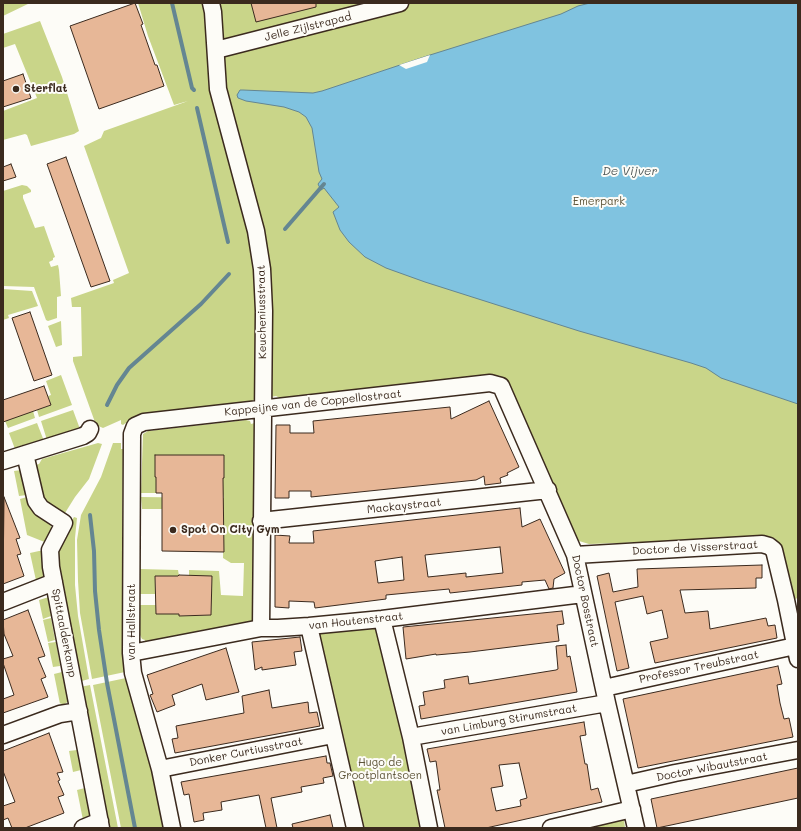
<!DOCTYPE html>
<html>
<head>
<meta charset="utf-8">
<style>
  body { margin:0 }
  #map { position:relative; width:801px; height:831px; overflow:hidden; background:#fdfcf7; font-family:Mali,sans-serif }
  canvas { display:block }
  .frame { position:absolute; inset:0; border:4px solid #3b2a1e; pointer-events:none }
</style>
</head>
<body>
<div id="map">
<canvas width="801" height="831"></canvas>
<div class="frame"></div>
</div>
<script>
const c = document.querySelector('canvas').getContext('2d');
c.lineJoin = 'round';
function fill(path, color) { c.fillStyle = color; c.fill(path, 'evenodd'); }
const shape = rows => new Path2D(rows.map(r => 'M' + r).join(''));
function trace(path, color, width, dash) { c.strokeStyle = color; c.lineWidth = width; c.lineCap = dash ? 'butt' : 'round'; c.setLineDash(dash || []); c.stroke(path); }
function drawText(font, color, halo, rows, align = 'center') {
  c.font = font + ' Mali,sans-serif'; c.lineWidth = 4; c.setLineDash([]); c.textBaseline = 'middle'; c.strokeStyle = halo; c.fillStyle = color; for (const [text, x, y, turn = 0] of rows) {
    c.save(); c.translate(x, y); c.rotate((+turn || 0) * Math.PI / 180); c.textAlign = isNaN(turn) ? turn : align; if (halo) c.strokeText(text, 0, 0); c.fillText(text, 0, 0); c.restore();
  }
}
fill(shape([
  [3,3,30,3,3,16],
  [138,3,798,3,798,598,791,600,775,538,589,544,579,541,576,538,515,404,499,375,498,377,282,399,276,396,253,400,252,402,246,403,134,417,123,425,121,424,121,420,103,428,96,425,73,361,73,357,82,356,81,307,72,307,71,298,114,283,113,280,129,273,84,146,101,138,104,131,188,101,174,105,148,36],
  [40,21,62,77,79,131,74,134,31,146,27,135,25,134,3,140,3,111,37,98,15,44,3,48,3,34],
  [22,185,27,186,31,190,31,192,23,195,23,198,35,228,44,226,55,257,53,258,53,260,49,262,51,267,58,265,59,270,61,296,57,297,57,318,48,321,46,320,34,287,3,286,3,191],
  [3,289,32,291,38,306,8,315,9,318,3,320],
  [61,321,62,345,56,347,48,326],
  [61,375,72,405,39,417,37,410,51,405,48,396,51,395,46,381],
  [73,410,80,429,47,440,41,421],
  [33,411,35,418,8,428,5,421],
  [246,420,250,421,251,424,255,423,253,617,252,621,247,625,202,630,144,644,145,640,142,639,139,633,140,605,156,605,156,614,179,614,179,616,211,615,212,576,189,576,189,570,219,571,221,595,243,596,244,563,231,563,223,558,224,509,142,509,141,497,224,498,223,494,162,493,162,486,156,486,156,493,141,493,143,434,148,431],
  [155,455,224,455,224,477,155,477],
  [37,423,44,441,15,449,9,433],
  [98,443,102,444,89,479,75,497,65,513,44,501,36,465,39,464,42,459],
  [113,443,121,443,121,449,123,449,122,568,126,568,124,571,124,664,125,672,92,679,80,613,78,581,77,540,81,515,101,477],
  [21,470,27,495,19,496,14,471],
  [27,497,50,522,52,533,47,543,27,535,20,499],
  [74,517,77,518,75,538,75,585,78,616,89,679,78,682,55,565,61,539],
  [39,551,45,551,47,576,37,585,30,553],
  [140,569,178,570,179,576,155,576,155,591,156,592,156,594,140,594],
  [49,597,52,601,49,606,51,616,43,619,39,600],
  [51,618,55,640,48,642,43,620],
  [371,623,381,628,422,828,361,828,319,637,322,630],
  [56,642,60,665,60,666,53,667,48,643],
  [62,672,66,691,70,694,70,700,62,706,61,703,60,704,54,674],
  [126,678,152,770,165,828,121,828,93,685],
  [90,685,118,828,105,828,80,687],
  [77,750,81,770,73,772,69,751],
  [85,788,89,807,93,810,92,815,87,820,83,820,77,790],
  [624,819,625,828,585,828]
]), '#c9d589');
const water = shape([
  [590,3,798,3,798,404,721,378,706,368,691,363,579,331,425,282,386,268,365,257,349,242,340,230,333,212,339,207,324,188,321,190,318,184,322,179,319,172,312,128,306,117,299,112,284,107,246,101,238,98,237,95,240,90,243,90,313,93,322,91,430,55,561,14,578,6,590,3]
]);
fill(water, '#80c3e0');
trace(water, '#648692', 1);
fill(shape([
  [430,55,427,62,406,69,399,65]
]), '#fdfcf7');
trace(shape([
  [172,3,192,88,194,90],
  [197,108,228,242],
  [285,229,324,184],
  [107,405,117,385,129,368,201,304,229,274],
  [90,515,94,551,95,591,99,630,107,683,135,828]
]), '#648692', 4);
const building = shape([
  [135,3,143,24,141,25,155,65,157,65,164,86,99,109,70,26,135,3],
  [251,3,316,3,316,7,256,22,251,3],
  [23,74,31,98,3,107,3,81,23,74],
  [66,157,110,281,91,287,47,164,66,157],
  [11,164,16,177,3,181,3,167,11,164],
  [30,312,52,375,34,381,12,318,30,312],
  [44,386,51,405,3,422,3,400,44,386],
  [489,401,519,467,507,473,508,475,500,478,501,483,485,485,484,476,476,480,311,497,311,491,289,491,289,498,275,498,276,425,290,425,290,433,314,433,313,421,450,407,451,419,489,401],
  [155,455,224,455,224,478,223,478,224,552,162,551,162,493,156,493,156,477,155,477,155,455],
  [4,497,20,538,16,539,21,554,17,555,24,576,3,584,4,497],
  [520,508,522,527,540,519,565,573,554,579,553,588,549,589,545,580,522,582,522,585,450,593,449,589,386,595,386,599,315,608,314,602,289,601,289,608,275,607,275,535,290,536,289,543,314,543,313,531,520,508],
  [500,547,503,573,466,577,466,573,428,577,425,555,500,547],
  [402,557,404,580,378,583,375,561,402,557],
  [762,565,762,578,756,578,756,588,680,590,685,613,708,611,710,629,766,618,768,626,775,625,777,638,655,663,650,642,668,638,662,610,647,614,643,596,615,602,629,668,617,671,597,576,609,573,613,592,638,587,637,569,762,565],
  [179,575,212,576,211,615,179,616,179,614,156,614,155,576,178,576,179,575],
  [28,610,45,656,38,658,46,677,41,679,48,697,3,713,3,699,14,695,3,663,3,659,13,656,4,634,3,620,28,610],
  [562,611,564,624,557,625,559,641,470,652,436,655,436,654,406,659,403,627,562,611],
  [300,637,302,651,294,652,296,665,262,670,262,667,255,670,252,642,300,637],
  [566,645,567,657,570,656,577,692,421,719,419,706,425,705,423,692,445,688,444,680,468,676,469,684,556,670,558,669,556,646,566,645],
  [226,648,239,692,206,700,202,684,172,695,175,705,157,712,150,695,153,694,147,675,226,648],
  [778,666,782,684,777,685,780,703,784,719,789,718,793,737,638,768,623,699,778,666],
  [269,690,272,708,308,702,309,713,317,712,320,726,175,753,172,739,178,738,176,726,244,713,242,696,269,690],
  [584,722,586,735,580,736,585,764,587,764,591,790,598,788,602,802,486,828,445,828,437,790,440,790,436,761,430,762,427,749,584,722],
  [519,763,527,798,520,800,521,806,496,811,491,788,503,786,499,765,519,763],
  [49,733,63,772,57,773,60,780,58,781,64,795,58,797,64,813,25,828,12,828,8,818,3,820,3,806,15,802,3,771,3,751,49,733],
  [326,756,327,763,330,763,333,776,323,778,324,783,301,787,302,792,271,798,277,828,266,828,259,795,221,802,222,810,203,813,204,820,194,822,189,794,184,795,181,782,326,756],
  [798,768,798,798,657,828,651,799,798,768],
  [330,815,333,828,293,828,292,824,330,815]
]);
fill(building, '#e7b797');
trace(building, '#3b2a1e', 1);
const minor = shape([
  [211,3,213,12,218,89,256,231,262,269,264,311,261,628],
  [216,50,400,3],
  [25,454,36,501,41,508,64,523,50,550,51,567,101,828],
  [3,461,83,436,88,433,90,429],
  [261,521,548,490],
  [575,555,762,544,769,546,774,550,786,600,798,659],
  [3,602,54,582],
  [382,619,411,737,429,828],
  [309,626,355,828],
  [131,653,261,628,278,628,309,626,382,619,583,594],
  [604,688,795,646],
  [3,735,60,714,79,711],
  [411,737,607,703],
  [160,769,333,735],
  [626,784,675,773,798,750],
  [83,828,100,821],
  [172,828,160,769,133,673,131,653,132,434,135,426,144,422,490,383,501,386,575,555,607,703,636,828],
  [551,828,632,809]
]);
trace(minor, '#3b2a1e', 19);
trace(minor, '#fdfcf7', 16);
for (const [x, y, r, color] of [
  [16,89,4,"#3b2a1e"],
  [173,530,4,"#3b2a1e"]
]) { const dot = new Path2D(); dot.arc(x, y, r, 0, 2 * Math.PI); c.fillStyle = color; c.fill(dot); trace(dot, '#fdfcf7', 1.5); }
drawText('11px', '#3b2a1e', '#fdfcf7', [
  ["Jelle Zijlstrapad",308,27,-14],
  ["Keucheniusstraat",262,312,-91],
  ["Kappeijne van de Coppellostraat",313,403,-6],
  ["Mackaystraat",404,506,-6],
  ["Doctor de Visserstraat",695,548,-3],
  ["Doctor Bosstraat",585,601,78],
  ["van Houtenstraat",356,621,-6],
  ["van Hallstraat",132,622,-90],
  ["Spittaalderkamp",64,633,79],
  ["Professor Treubstraat",699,667,-12],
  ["van Limburg Stirumstraat",509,720,-10],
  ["Donker Curtiusstraat",246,752,-11],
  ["Doctor Wibautstraat",712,767,-11]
]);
drawText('bold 11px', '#3b2a1e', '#fdfcf7', [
  ["Sterflat",24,89],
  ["Spot On City Gym",181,530]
], 'left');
drawText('11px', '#5e5539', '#fdfcf7', [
  ["Emerpark",599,202],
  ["Hugo de",380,763],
  ["Grootplantsoen",380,776]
]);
drawText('italic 12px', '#505858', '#fdfcf7', [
  ["De Vijver",630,171]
]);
</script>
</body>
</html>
